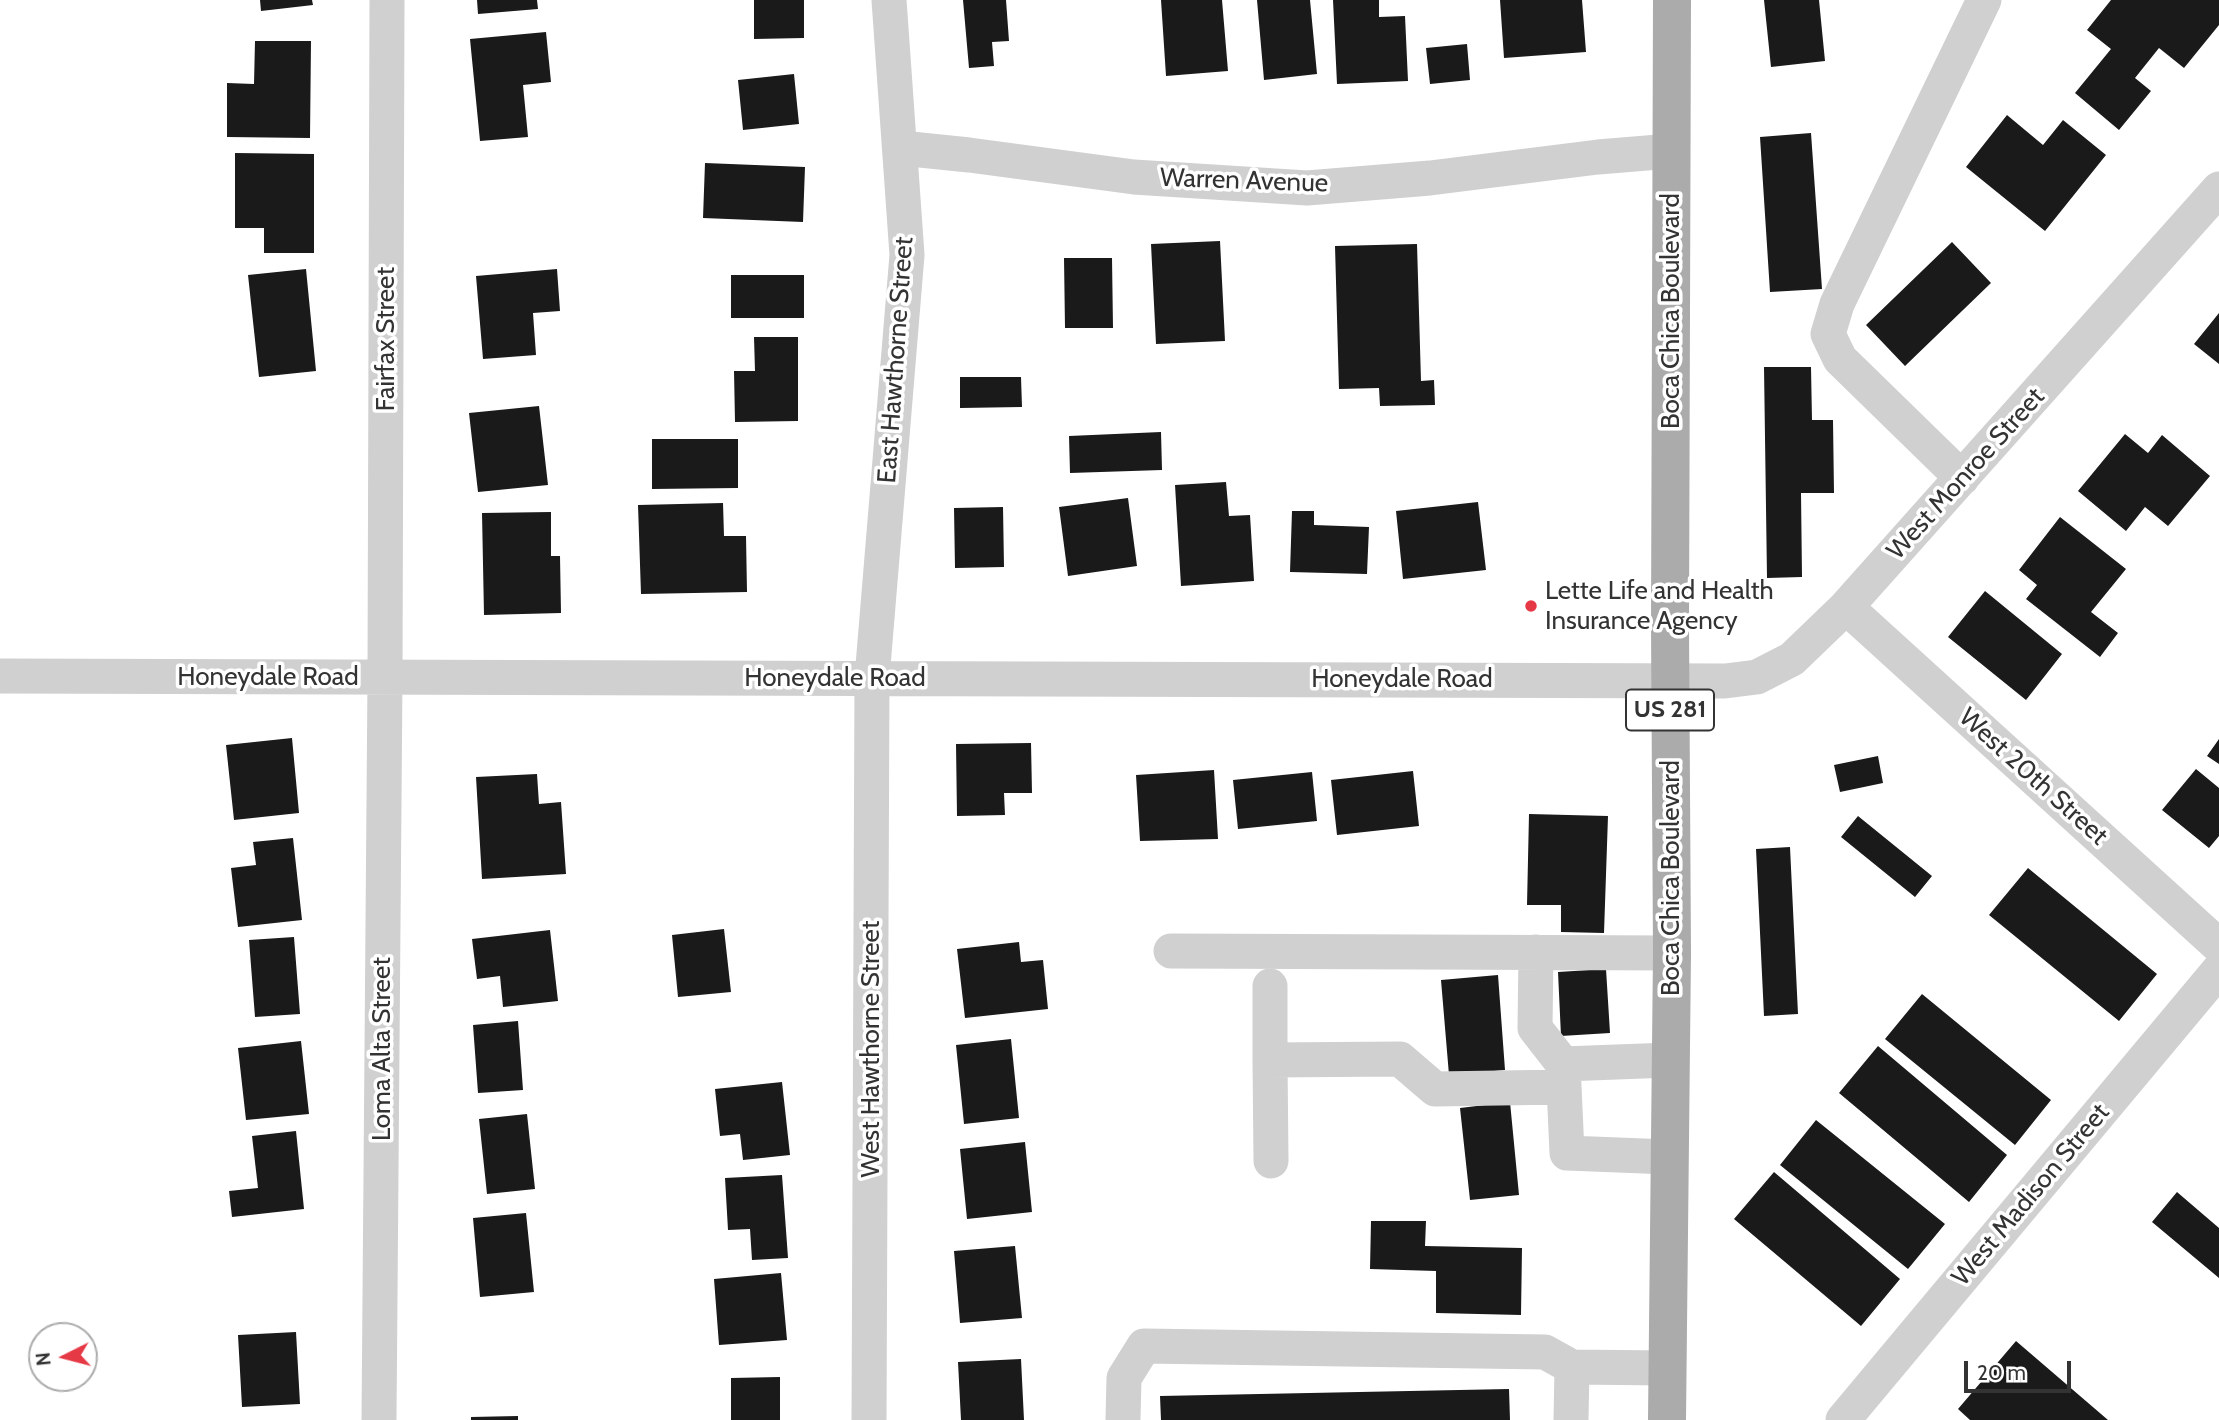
<!DOCTYPE html>
<html>
<head>
<meta charset="utf-8">
<style>
  body { margin:0 }
  #map { position:relative; width:2219px; height:1420px; overflow:hidden; background:#fff; font-family:Cabin,sans-serif }
  canvas { display:block }
  .north { position:absolute; left:28px; top:1322px; width:70px; height:70px; box-sizing:border-box; background:#fff; border:2px solid #adadad; border-radius:50%; rotate:264deg; font-size:19px; font-weight:700; line-height:28px; text-align:center; color:#333 }
  .north::after { content:''; display:block; margin:auto; width:24px; height:32px; background:#e63946; clip-path:polygon(50% 0,100% 100%,50% 72%,0 100%) }
  .scale { position:absolute; left:1964px; top:1361px; width:107px; height:32px; box-sizing:border-box; border:4px solid #333; border-top:0; padding-left:9px; font-size:21px; line-height:24px; white-space:nowrap; color:#333; -webkit-text-stroke:5px #fff; paint-order:stroke }
</style>
</head>
<body>
<div id="map">
<canvas width="2219" height="1420"></canvas>
<div class="north">N</div>
<div class="scale">20 m</div>
</div>
<script>
const c = document.querySelector('canvas').getContext('2d');
c.lineJoin = 'round';
function fill(path, color) { c.fillStyle = color; c.fill(path, 'evenodd'); }
const shape = rows => new Path2D(rows.map(r => 'M' + r).join(''));
function trace(path, color, width, dash) { c.strokeStyle = color; c.lineWidth = width; c.lineCap = dash ? 'butt' : 'round'; c.setLineDash(dash || []); c.stroke(path); }
function drawText(font, color, halo, rows, align = 'center') {
  c.font = font + ' Cabin,sans-serif'; c.lineWidth = 7; c.setLineDash([]); c.textBaseline = 'middle'; c.strokeStyle = halo; c.fillStyle = color; for (const [text, x, y, turn = 0] of rows) {
    c.save(); c.translate(x, y); c.rotate((+turn || 0) * Math.PI / 180); c.textAlign = isNaN(turn) ? turn : align; if (halo) c.strokeText(text, 0, 0); c.fillText(text, 0, 0); c.restore();
  }
}
fill(shape([
  [260,0,312,0,313,5,261,11],
  [477,0,537,0,538,9,478,14],
  [754,0,804,0,804,38,754,39],
  [963,0,1006,0,1009,41,992,42,994,66,969,68],
  [1161,0,1222,0,1228,71,1166,76],
  [1257,0,1310,0,1317,74,1264,80],
  [1333,0,1379,0,1379,17,1405,16,1408,81,1337,84],
  [1500,0,1582,0,1586,52,1504,58],
  [1764,0,1819,0,1825,61,1771,67],
  [2111,0,2219,0,2219,25,2184,68,2159,48,2135,78,2151,91,2119,130,2075,93,2111,49,2087,30],
  [546,32,551,82,523,85,528,137,480,141,470,39],
  [255,41,311,41,310,138,227,137,227,83,254,84],
  [1467,44,1470,80,1430,84,1426,48],
  [794,74,799,124,743,130,738,80],
  [2007,115,2043,145,2063,120,2106,155,2045,231,1966,167],
  [1811,133,1822,289,1770,292,1760,137],
  [235,153,314,154,314,253,264,253,264,228,235,228],
  [705,163,805,167,803,222,703,218],
  [1220,241,1225,341,1156,344,1151,244],
  [1952,242,1991,283,1905,366,1866,325],
  [1417,244,1421,381,1434,380,1435,405,1380,406,1379,388,1339,389,1335,246],
  [1064,258,1112,258,1113,328,1065,328],
  [306,269,316,371,259,377,248,275],
  [557,269,560,311,533,313,536,355,483,359,476,276],
  [731,275,804,275,804,318,731,318],
  [2219,313,2219,364,2194,344],
  [754,337,798,337,798,421,735,422,734,371,755,371],
  [1764,367,1811,367,1812,420,1833,420,1834,493,1801,493,1802,577,1767,578],
  [960,377,1021,377,1022,407,960,408],
  [539,406,548,485,478,492,469,413],
  [1161,432,1162,470,1070,473,1069,436],
  [2125,434,2148,453,2162,435,2210,476,2168,526,2145,507,2126,531,2078,491],
  [652,439,738,439,738,488,652,489],
  [1226,482,1229,516,1250,515,1254,581,1181,586,1175,485],
  [1128,498,1137,566,1068,576,1059,507],
  [1478,502,1486,570,1403,579,1396,511],
  [723,503,724,536,746,536,747,592,641,594,638,505],
  [1003,507,1004,567,955,568,954,508],
  [1292,511,1314,511,1314,525,1369,527,1367,574,1290,572],
  [551,512,551,556,560,556,561,613,484,615,482,513],
  [2060,517,2126,569,2091,612,2118,633,2100,657,2026,599,2037,585,2019,570],
  [1985,591,2062,654,2026,700,1948,637],
  [292,738,299,813,234,820,226,745],
  [2219,739,2219,764,2207,756],
  [1031,743,1032,793,1004,793,1005,815,957,816,956,744],
  [1878,756,1883,783,1840,792,1834,765],
  [2196,769,2219,788,2219,836,2209,848,2162,810],
  [1214,770,1218,839,1140,841,1136,775],
  [1413,771,1419,826,1337,835,1331,780],
  [1312,772,1317,821,1238,829,1233,780],
  [537,774,539,804,561,802,566,874,482,879,476,777],
  [1529,814,1608,816,1604,933,1561,932,1561,905,1527,905],
  [1858,816,1932,876,1915,897,1841,837],
  [293,838,302,920,238,927,231,868,256,865,253,842],
  [1790,847,1798,1014,1764,1016,1756,849],
  [2028,868,2157,974,2119,1021,1989,915],
  [724,929,731,992,678,997,672,935],
  [550,930,558,1001,503,1007,500,976,477,979,472,939],
  [294,937,300,1014,255,1017,249,940],
  [1019,942,1021,962,1043,960,1048,1009,965,1018,957,949],
  [1606,969,1610,1033,1561,1036,1558,972],
  [1498,975,1505,1070,1449,1075,1441,980],
  [1922,994,2051,1100,2015,1145,1885,1039],
  [518,1021,523,1090,478,1093,473,1025],
  [1011,1039,1019,1118,964,1124,956,1045],
  [301,1041,309,1114,246,1120,238,1048],
  [1878,1046,2007,1155,1969,1202,1839,1093],
  [782,1082,790,1155,743,1160,740,1134,720,1136,715,1089],
  [1510,1102,1519,1195,1470,1200,1460,1108],
  [527,1114,535,1189,487,1194,479,1119],
  [1816,1120,1945,1224,1908,1269,1780,1165],
  [296,1131,304,1209,232,1217,229,1191,258,1188,252,1136],
  [1025,1142,1032,1212,967,1219,960,1149],
  [1774,1172,1900,1279,1861,1326,1734,1219],
  [782,1175,788,1258,752,1260,750,1229,728,1230,725,1178],
  [2177,1192,2219,1228,2219,1278,2152,1222],
  [526,1213,534,1292,480,1297,473,1218],
  [1371,1221,1426,1221,1425,1246,1522,1248,1521,1315,1436,1313,1436,1271,1370,1269],
  [1015,1246,1022,1318,960,1323,954,1251],
  [781,1273,787,1340,719,1345,714,1279],
  [296,1332,300,1404,242,1407,238,1335],
  [2016,1341,2108,1420,1970,1420,1958,1409],
  [1021,1359,1024,1420,961,1420,958,1362],
  [780,1377,780,1420,731,1420,731,1378],
  [1509,1389,1510,1420,1161,1420,1160,1396],
  [518,1416,518,1420,471,1420,471,1417]
]), '#1a1a1a');
trace(shape([
  [901,148,969,155,1134,177,1307,188,1430,178,1598,157,1671,151],
  [1962,478,1840,359,1828,334,1837,304,1984,0],
  [1846,607,2219,946],
  [0,676,1725,681,1757,677,1792,659,1846,607,2219,189],
  [1171,951,1672,953],
  [1536,952,1535,1028,1563,1064],
  [1270,986,1270,1060],
  [1669,1157,1567,1153,1563,1064,1670,1060],
  [1271,1161,1270,1060,1400,1059,1435,1089,1564,1087],
  [379,1420,385,677,387,0],
  [869,1420,872,678,907,255,889,0],
  [1123,1420,1124,1378,1144,1346,1545,1352,1572,1367],
  [1571,1420,1572,1367,1667,1368],
  [1843,1420,2219,970]
]), '#d0d0d0', 35);
trace(shape([
  [1667,1420,1672,953,1670,626,1672,0]
]), '#ababab', 38);
for (const [x, y, r, color] of [
  [1531,606,7,"#e63946"]
]) { const dot = new Path2D(); dot.arc(x, y, r, 0, 2 * Math.PI); c.fillStyle = color; c.fill(dot); trace(dot, '#fff', 2.5); }
for (const [x, y, w] of [
  [1670,710,88]
]) { const box = new Path2D(); box.roundRect(x - w / 2, y - 20.5, w, 41, 5); c.fillStyle = '#fff'; c.fill(box); trace(box, '#333', 2); }
drawText('bold 24px', '#333', null, [
  ["US 281",1670,710]
]);
drawText('26px', '#333', '#fff', [
  ["Warren Avenue",1244,181,2],
  ["Boca Chica Boulevard",1671,311,-90],
  ["Fairfax Street",386,339,-90],
  ["East Hawthorne Street",896,360,-86],
  ["West Monroe Street",1966,474,-48],
  ["Honeydale Road",268,677],
  ["Honeydale Road",835,678],
  ["Honeydale Road",1402,679],
  ["West 20th Street",2033,777,42],
  ["Boca Chica Boulevard",1671,878,-90],
  ["Loma Alta Street",382,1049,-90],
  ["West Hawthorne Street",871,1049,-90],
  ["West Madison Street",2031,1195,-50]
]);
drawText('26px', '#333', '#fff', [
  ["Lette Life and Health",1545,591],
  ["Insurance Agency",1545,621]
], 'left');
</script>
</body>
</html>
